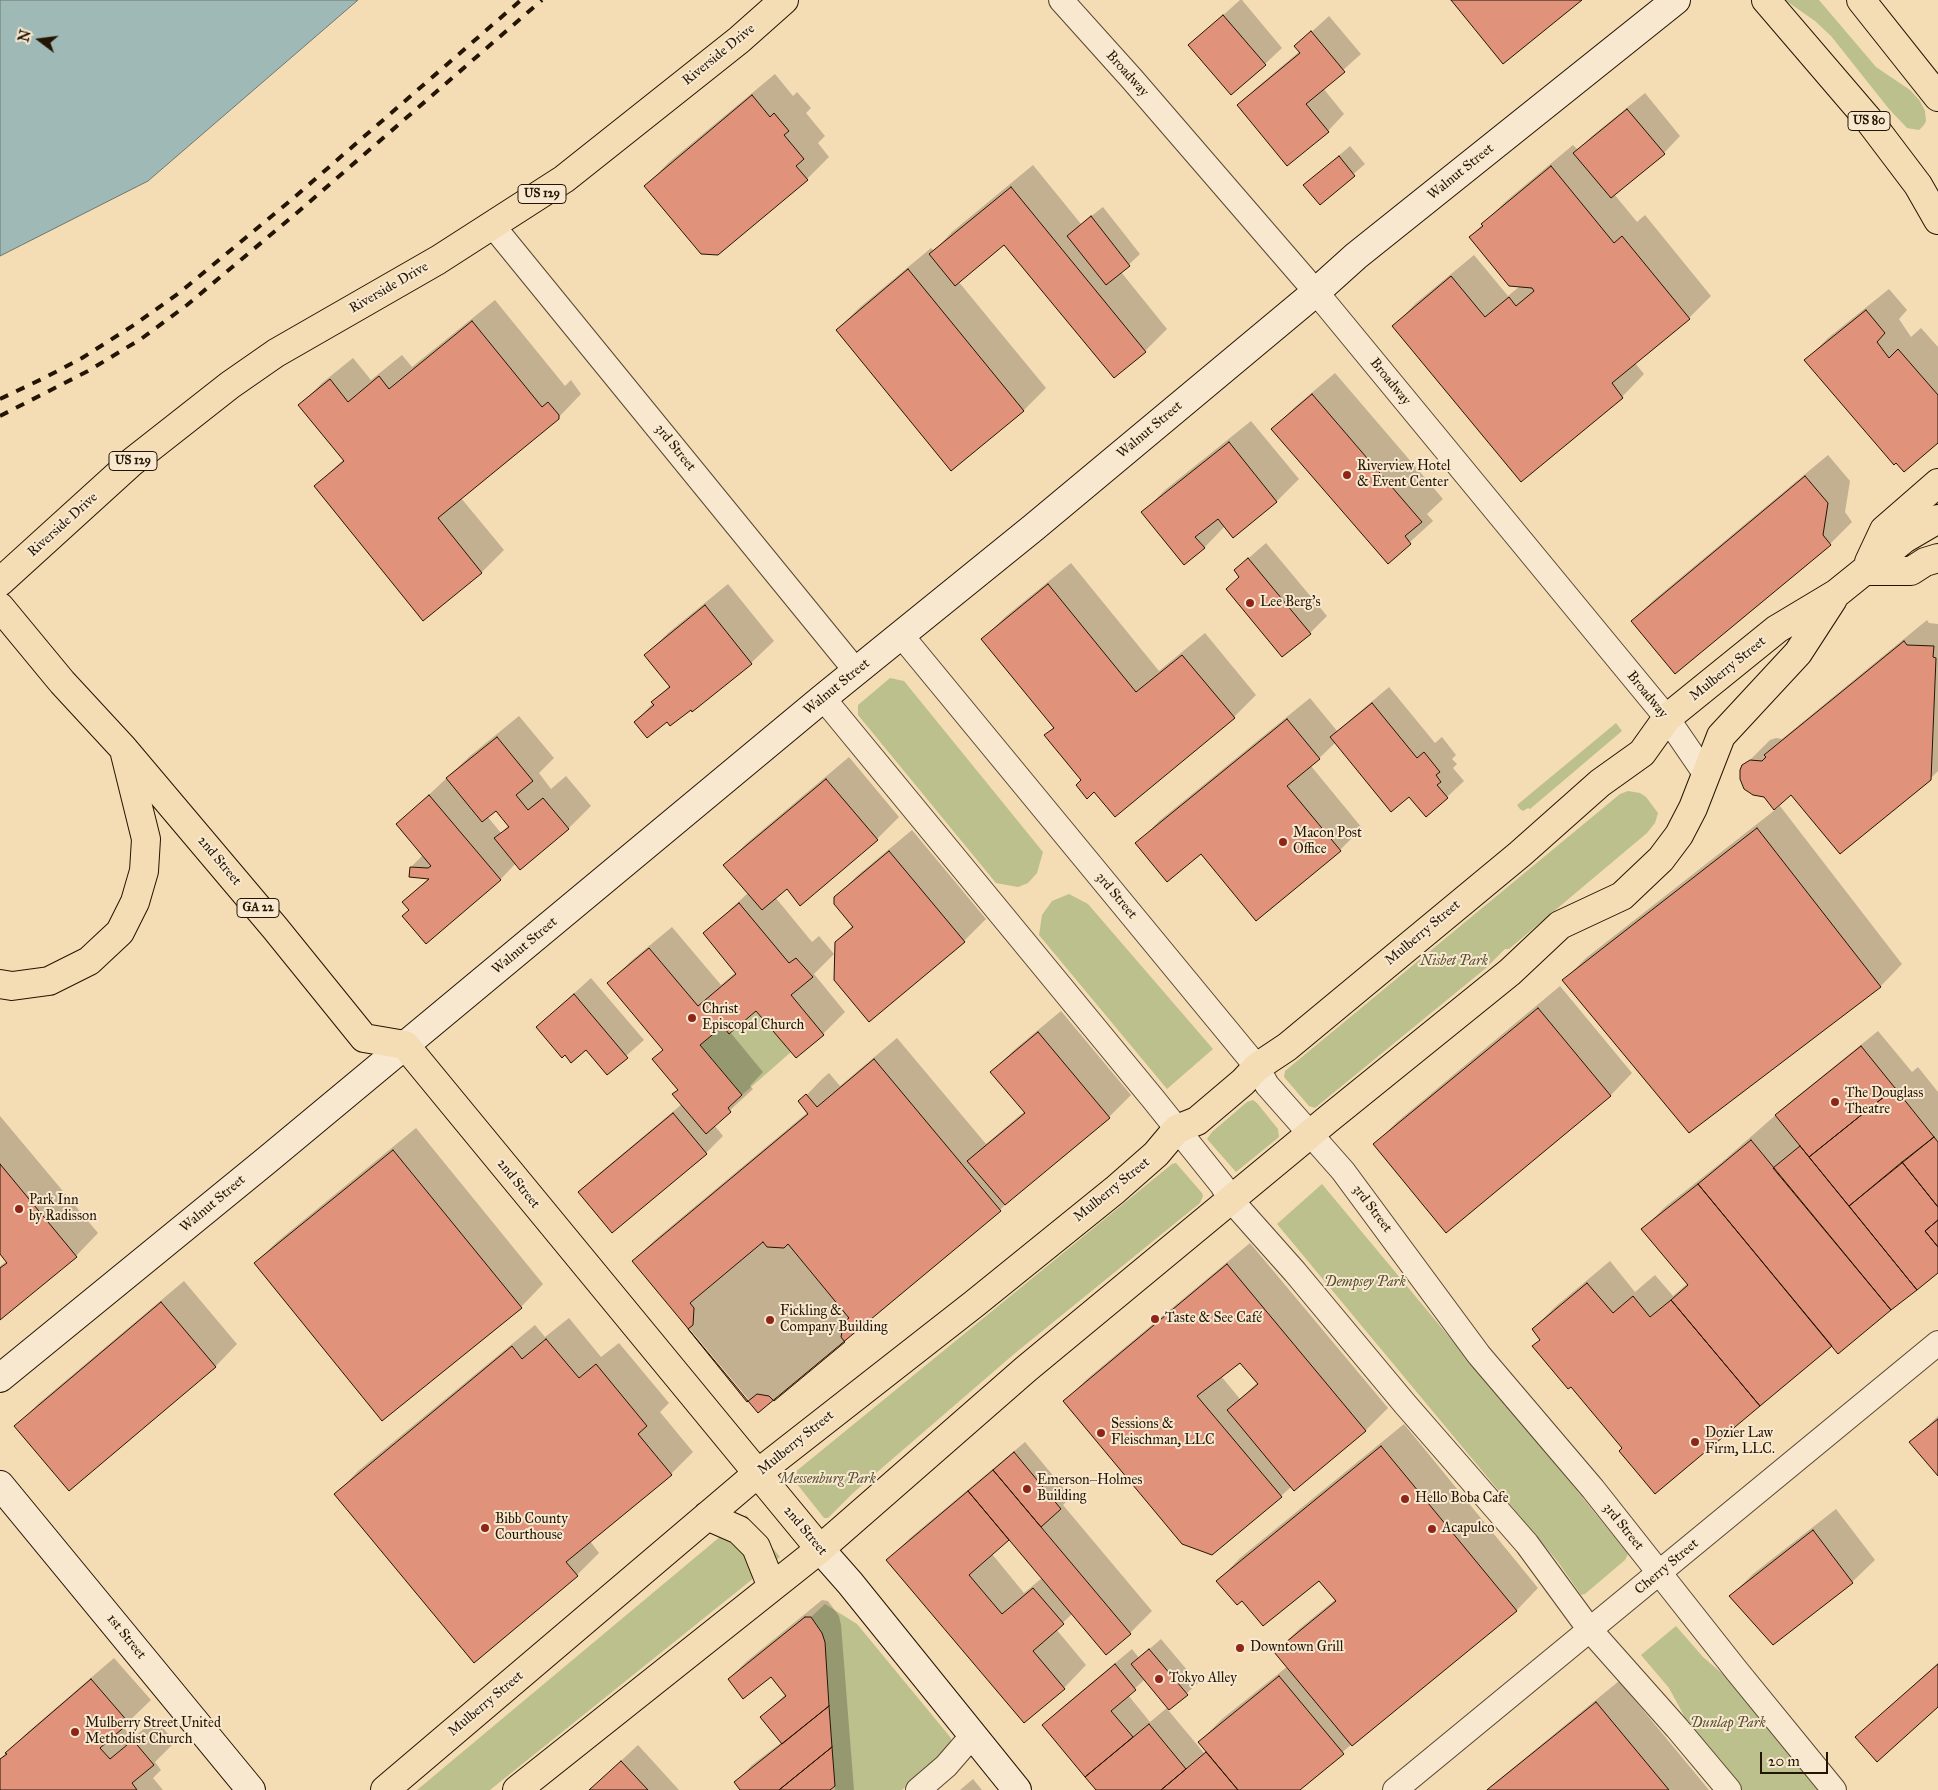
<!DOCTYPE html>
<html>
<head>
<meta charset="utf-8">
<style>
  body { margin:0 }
  #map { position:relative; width:1938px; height:1790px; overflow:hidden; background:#f4dcb5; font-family:"IM FELL Great Primer",serif }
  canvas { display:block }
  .north { position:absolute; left:15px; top:15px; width:50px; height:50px; -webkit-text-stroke:4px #f8e8cf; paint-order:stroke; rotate:285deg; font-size:14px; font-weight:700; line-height:20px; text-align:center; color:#241502 }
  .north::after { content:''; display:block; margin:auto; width:18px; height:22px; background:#241502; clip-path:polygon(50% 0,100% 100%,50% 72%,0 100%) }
  .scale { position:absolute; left:1760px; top:1752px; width:68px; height:22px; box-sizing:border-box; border:2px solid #241502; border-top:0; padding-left:6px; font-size:15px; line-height:18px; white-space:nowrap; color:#241502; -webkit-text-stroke:4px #f8e8cf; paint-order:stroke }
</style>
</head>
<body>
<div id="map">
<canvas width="1938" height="1790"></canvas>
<div class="north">N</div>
<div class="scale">20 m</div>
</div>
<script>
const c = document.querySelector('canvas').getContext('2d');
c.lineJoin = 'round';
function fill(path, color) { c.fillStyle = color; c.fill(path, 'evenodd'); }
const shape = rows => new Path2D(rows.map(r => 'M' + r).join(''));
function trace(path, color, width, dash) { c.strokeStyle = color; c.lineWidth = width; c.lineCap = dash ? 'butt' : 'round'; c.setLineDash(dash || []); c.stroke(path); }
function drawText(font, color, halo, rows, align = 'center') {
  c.font = font + ' "IM FELL Great Primer",serif'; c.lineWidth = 4; c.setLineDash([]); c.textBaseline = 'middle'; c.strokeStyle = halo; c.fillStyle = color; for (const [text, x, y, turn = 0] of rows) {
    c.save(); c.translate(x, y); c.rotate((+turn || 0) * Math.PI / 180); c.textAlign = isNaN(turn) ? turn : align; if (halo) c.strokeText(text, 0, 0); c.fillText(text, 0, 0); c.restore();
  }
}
fill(shape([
  [1785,0,1819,0,1876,67,1910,90,1920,101,1925,111,1926,121,1924,125,1919,130,1907,128,1889,109,1831,36,1815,21],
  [890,678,904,681,1043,852,1037,873,1028,883,1018,887,996,883,858,715,858,705],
  [1616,723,1622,731,1530,809,1528,808,1523,811,1520,809,1517,805],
  [1628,791,1640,793,1646,797,1658,813,1655,823,1647,833,1509,949,1505,949,1486,968,1321,1103,1315,1108,1309,1106,1284,1077,1285,1071,1620,794],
  [1069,894,1088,904,1213,1049,1167,1089,1039,935,1042,915,1052,901],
  [756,1011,791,1052,742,1095,700,1045,723,1026,730,1034],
  [1253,1100,1257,1103,1278,1129,1279,1137,1236,1172,1207,1139,1212,1132,1247,1102],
  [1176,1163,1202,1193,1203,1196,1200,1203,1014,1354,853,1493,828,1518,824,1518,793,1479,792,1476,794,1473,1172,1164],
  [1322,1184,1574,1487,1628,1554,1625,1560,1585,1594,1581,1595,1579,1592,1558,1562,1277,1224],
  [746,1515,780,1557,490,1790,417,1790],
  [825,1604,857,1624,951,1738,951,1748,902,1790,835,1790,825,1642,822,1633,811,1617],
  [1676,1626,1703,1657,1747,1695,1824,1790,1741,1790,1694,1734,1669,1688,1641,1655]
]), '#bcc08d');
const water = shape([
  [0,0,358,0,148,181,0,256,0,0]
]);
fill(water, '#9fb9b7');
trace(water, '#6e776f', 1);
fill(shape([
  [1240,0,1242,0,1282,48,1265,64,1190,45],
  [1329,16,1361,54,1323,88,1344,114,1328,131,1238,105,1255,89,1300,51,1296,46],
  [775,74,793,96,797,92,811,108,806,113,825,136,818,143,829,157,807,179,717,254,646,186,668,163],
  [1645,93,1680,136,1664,153,1614,194,1637,222,1645,215,1711,296,1689,318,1635,363,1644,374,1622,397,1521,480,1394,326,1416,303,1474,255,1508,296,1520,286,1470,237,1505,202,1573,145,1578,150,1592,136],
  [1350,146,1365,164,1320,203,1305,185],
  [1033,165,1081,224,1103,207,1140,254,1121,272,1167,329,1145,351,1114,376,1004,243,958,281,1046,388,1024,410,952,469,837,330,859,308,931,248,934,251,952,232],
  [1889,289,1907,310,1899,319,1911,337,1921,328,1938,347,1938,441,1806,360,1828,338],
  [495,300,565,386,571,380,581,394,555,421,461,498,504,550,482,572,423,619,315,486,344,459,300,405,322,383,353,358,371,380,402,355,412,367],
  [1335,373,1443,499,1427,514,1433,521,1388,562,1273,429,1295,407],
  [1251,421,1299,479,1277,501,1234,536,1225,526,1204,548,1143,512,1165,490],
  [1828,455,1850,481,1845,512,1852,522,1830,544,1675,672,1632,621,1655,599],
  [1266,543,1327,616,1310,633,1282,655,1235,570],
  [1071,563,1159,671,1205,633,1256,695,1234,717,1095,791,1083,780,1046,735,1054,727,983,639,1005,617],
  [728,584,774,641,751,663,693,710,691,708,667,721,635,722,670,685,646,655,668,633],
  [1927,620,1929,623,1938,624,1938,771,1930,779,1792,794,1747,763,1770,740,1776,738,1782,739],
  [1389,687,1435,743,1442,737,1456,755,1452,759,1457,764,1453,768,1464,781,1447,797,1410,795,1336,742,1311,766,1362,828,1340,850,1202,852,1137,844,1159,821,1310,698,1337,731],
  [519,716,554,758,539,773,551,789,566,776,591,806,568,829,516,863,500,880,410,909,404,902,429,878,411,867,423,855,398,824,470,756],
  [496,809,509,825,501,833,487,816],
  [849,757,899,817,877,839,787,888,775,897,812,942,819,936,834,954,814,974,845,1012,823,1034,757,1009,730,1032,763,1072,750,1086,753,1089,714,1125,723,1136,706,1153,612,1232,579,1192,596,1176,682,1104,679,1089,664,1049,609,983,631,961,672,927,721,985,736,972,705,933,748,893,725,865,747,843],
  [1780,806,1902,964,1880,987,1564,980,1586,958],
  [912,830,986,919,964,941,869,1020,836,942,853,925,835,898,858,875],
  [591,978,644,1040,607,1073,586,1049,537,1027],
  [1560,986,1632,1073,1610,1096,1375,1144,1397,1122],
  [1061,1011,1131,1095,1109,1117,1015,1195,1000,1210,759,1412,633,1261,656,1239,808,1112,800,1102,822,1079,829,1073,840,1086,897,1038,986,1144,1025,1111,992,1072,1014,1050],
  [1878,1031,1912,1072,1918,1067,1938,1092,1938,1271,1890,1310,1624,1448,1533,1329,1555,1307,1610,1261,1635,1292,1655,1275,1673,1296,1688,1283,1643,1229,1665,1207,1722,1162,1794,1099],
  [0,1116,98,1233,76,1256,0,1319,0,1266,7,1261,0,1252],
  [416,1128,543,1284,521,1307,383,1419,255,1263,278,1241],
  [1250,1243,1388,1408,1366,1430,1294,1489,1292,1486,1281,1496,1065,1401,1087,1379],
  [1240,1362,1258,1382,1240,1399,1221,1376],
  [184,1281,237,1344,215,1367,16,1426,38,1404],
  [569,1318,601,1357,619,1343,669,1403,660,1412,693,1452,671,1474,590,1541,599,1553,577,1575,336,1494,358,1471,535,1325,545,1337],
  [1938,1416,1938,1474,1911,1442],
  [1404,1424,1538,1588,1516,1611,1352,1744,1298,1790,1097,1790,1043,1725,1060,1709,1132,1649,1139,1658,1161,1639,1198,1683,1168,1710,1204,1753,1207,1751,1199,1742,1222,1719,1288,1666,1276,1652,1298,1630,1336,1599,1319,1579,1218,1581,1240,1558],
  [1145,1679,1168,1707,1150,1722,1128,1695],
  [1025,1442,1071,1497,1063,1505,1152,1611,1130,1633,1072,1614,1056,1629,1086,1665,1064,1688,1024,1721,888,1560,910,1538],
  [1009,1539,1042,1578,1024,1593,992,1554],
  [1836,1509,1875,1560,1852,1582,1731,1596,1753,1574],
  [822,1600,828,1601,839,1616,841,1625,854,1790,742,1790,736,1782,752,1765,782,1742,761,1717,786,1694,771,1675,729,1679,746,1662],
  [114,1658,151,1700,123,1727,133,1738,155,1719,175,1742,155,1762,161,1770,153,1778,163,1790,0,1790,0,1759,29,1731],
  [1938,1663,1938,1705,1857,1737,1874,1721],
  [1619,1681,1709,1790,1486,1790],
  [638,1745,679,1790,589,1790,595,1785],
  [973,1779,982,1790,960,1790]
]), '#0003');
const building = shape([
  [1451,0,1582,0,1503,64,1451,0],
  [1223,15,1266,65,1231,95,1188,45,1223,15],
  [1311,31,1345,72,1306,104,1329,132,1287,166,1237,105,1300,53,1294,46,1311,31],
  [752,95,770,117,774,113,789,131,784,135,804,159,796,166,808,180,718,255,701,254,644,186,752,95],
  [1627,109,1665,154,1611,198,1573,153,1627,109],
  [1339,156,1355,176,1320,205,1303,185,1339,156],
  [1551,166,1614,243,1622,236,1690,319,1612,383,1623,398,1521,482,1392,326,1451,276,1485,317,1509,297,1516,306,1534,291,1532,288,1509,286,1469,237,1483,226,1481,224,1551,166],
  [1011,187,1146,352,1114,378,1004,245,955,286,929,254,1011,187],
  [1091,216,1130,266,1106,285,1067,236,1091,216],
  [908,269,1024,411,951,471,836,330,908,269],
  [1866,310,1885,333,1877,342,1889,358,1898,349,1938,395,1938,443,1904,472,1896,463,1894,465,1804,360,1866,310],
  [472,321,542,407,548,402,559,415,559,419,438,518,482,573,423,621,314,486,344,461,298,405,330,379,348,402,379,376,389,389,472,321],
  [1312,394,1422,522,1405,536,1411,544,1388,564,1271,429,1312,394],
  [1229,442,1277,502,1233,538,1218,519,1195,537,1205,548,1184,565,1141,512,1229,442],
  [1805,476,1828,503,1823,535,1831,545,1675,674,1631,621,1805,476],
  [1248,558,1311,634,1282,657,1226,589,1239,577,1234,570,1248,558],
  [1048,584,1136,692,1182,655,1235,718,1115,817,1094,792,1087,799,1076,785,1081,780,1044,735,1054,728,981,639,1048,584],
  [705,605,752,664,692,712,691,710,670,726,667,722,647,738,634,722,654,705,651,702,670,687,644,655,705,605],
  [1904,641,1907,645,1934,646,1933,657,1936,658,1931,780,1840,854,1791,795,1774,810,1764,797,1753,795,1744,789,1740,779,1740,770,1742,765,1750,760,1762,761,1766,757,1764,755,1904,641],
  [1372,703,1417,758,1424,752,1440,772,1436,775,1441,782,1437,785,1448,798,1426,817,1409,797,1391,812,1330,737,1372,703],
  [1287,719,1320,759,1287,786,1341,851,1256,921,1201,854,1167,882,1135,843,1287,719],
  [497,737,533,781,516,795,528,810,543,798,569,829,520,870,494,838,509,827,496,811,482,822,446,778,497,737],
  [826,779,878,840,800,906,787,889,762,910,723,865,826,779],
  [429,795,501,880,426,944,402,916,409,910,402,902,429,879,409,877,410,867,428,868,431,866,396,824,429,795],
  [1757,828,1881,987,1689,1133,1562,980,1757,828],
  [889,851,965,942,869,1022,834,980,835,942,853,927,834,904,834,897,889,851],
  [739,903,789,963,796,958,813,977,791,995,824,1035,796,1058,756,1011,729,1034,723,1026,700,1045,742,1095,728,1108,731,1112,706,1134,672,1094,678,1090,652,1059,663,1050,607,983,649,948,698,1006,736,974,703,933,739,903],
  [574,994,628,1058,607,1075,586,1050,571,1063,565,1055,562,1058,536,1027,574,994],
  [1538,1008,1611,1096,1446,1233,1373,1144,1538,1008],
  [1038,1032,1110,1118,1005,1205,967,1161,1025,1113,990,1072,1038,1032],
  [1861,1046,1895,1088,1809,1157,1775,1115,1861,1046],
  [874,1059,1001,1211,758,1413,632,1261,808,1114,798,1101,806,1094,817,1107,874,1059],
  [1895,1088,1934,1137,1849,1206,1809,1157,1895,1088],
  [673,1113,707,1154,612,1233,578,1192,673,1113],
  [1934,1137,1938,1142,1938,1207,1902,1162,1934,1137],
  [1751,1140,1891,1310,1838,1354,1698,1184,1751,1140],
  [1800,1146,1917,1290,1891,1310,1773,1168,1800,1146],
  [393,1150,522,1308,382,1421,254,1263,393,1150],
  [1902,1162,1938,1207,1938,1220,1925,1231,1938,1247,1938,1273,1917,1290,1849,1206,1902,1162],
  [0,1164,77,1257,0,1320,0,1268,7,1263,0,1254,0,1164],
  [1698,1184,1832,1346,1760,1406,1671,1300,1688,1285,1641,1229,1698,1184],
  [1938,1220,1938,1247,1925,1231,1938,1220],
  [763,1242,767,1247,784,1248,788,1244,849,1318,844,1322,841,1337,845,1342,774,1401,769,1396,757,1394,747,1402,688,1329,693,1325,694,1308,690,1303,763,1242],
  [1227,1264,1366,1431,1294,1491,1227,1410,1258,1384,1240,1363,1197,1396,1282,1497,1212,1555,1182,1544,1063,1401,1227,1264],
  [1587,1283,1613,1313,1633,1296,1650,1317,1671,1300,1760,1406,1655,1494,1619,1451,1622,1448,1571,1387,1568,1389,1532,1346,1540,1340,1532,1329,1587,1283],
  [161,1302,216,1367,69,1491,14,1426,161,1302],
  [546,1339,579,1378,596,1364,647,1426,638,1434,672,1475,566,1562,578,1576,474,1663,334,1494,512,1346,522,1359,546,1339],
  [1938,1419,1938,1476,1909,1442,1938,1419],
  [1381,1446,1517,1611,1352,1746,1274,1652,1336,1601,1319,1581,1263,1626,1242,1601,1237,1605,1216,1581,1381,1446],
  [1014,1452,1061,1509,1041,1527,993,1470,1014,1452],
  [993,1470,1131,1634,1106,1655,968,1491,993,1470],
  [968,1491,1009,1540,969,1575,1002,1614,1033,1588,1064,1624,1033,1651,1065,1689,1024,1723,886,1560,968,1491],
  [1813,1530,1853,1583,1773,1645,1729,1596,1813,1530],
  [805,1617,811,1617,822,1633,825,1642,829,1706,782,1744,760,1717,786,1696,771,1677,743,1699,728,1679,805,1617],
  [1149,1649,1188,1695,1169,1710,1131,1664,1149,1649],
  [1115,1664,1136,1690,1111,1711,1133,1737,1085,1777,1042,1725,1115,1664],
  [1938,1664,1938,1707,1877,1762,1855,1737,1938,1664],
  [1279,1676,1344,1754,1300,1790,1238,1790,1198,1742,1279,1676],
  [91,1679,129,1723,100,1748,110,1759,133,1740,154,1765,132,1783,137,1790,0,1790,0,1759,7,1754,5,1753,91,1679],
  [1596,1702,1669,1790,1487,1790,1488,1789,1596,1702],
  [829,1706,832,1747,779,1790,740,1790,734,1782,829,1706],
  [1149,1724,1186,1769,1161,1790,1096,1790,1085,1777,1149,1724],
  [832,1747,835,1786,830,1790,779,1790,832,1747],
  [1206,1752,1238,1790,1161,1790,1186,1769,1206,1752],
  [621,1761,648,1790,589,1790,621,1761]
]);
fill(building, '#e0927b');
trace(building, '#241502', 1);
const street = shape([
  [1061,0,1132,79,1316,292,1667,718,1706,775],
  [493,226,856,671],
  [901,635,1257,1067,1267,1085,1343,1171,1479,1355,1593,1489,1736,1670,1834,1790],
  [823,698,1154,1100,1222,1185,1231,1200,1295,1272,1405,1404,1527,1544,1590,1630,1677,1728,1729,1790],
  [918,1790,946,1766,972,1736],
  [1395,1790,1938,1343]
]);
const secondary = shape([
  [0,1378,267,1160,823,698,1033,528,1316,292,1356,256,1676,0],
  [0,1485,251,1790],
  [820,1549,850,1583,1017,1790]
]);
const primary = shape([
  [1766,0,1868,119,1918,185,1938,220],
  [1861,0,1938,97],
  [1869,562,1884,530,1938,483],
  [1865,571,1911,571,1925,562,1938,558],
  [0,582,132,462,230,385,276,353,438,260,564,179,739,40,784,0],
  [0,607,62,682,123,748,275,928,364,1038,405,1045,820,1549],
  [0,984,12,986,49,981,89,961,120,932,135,902,144,871,146,839,125,754],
  [707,1516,739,1530,756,1547,772,1587],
  [385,1790,758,1473,974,1304,1115,1190,1156,1154,1177,1129,1197,1121,1243,1082,1257,1067,1287,1047,1520,854,1600,783,1642,753,1667,718,1777,629,1837,593,1904,539,1938,519],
  [517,1790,820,1549,1026,1369,1327,1120,1510,972,1560,925,1622,896,1661,859,1679,835,1693,808,1721,736,1798,653,1833,599]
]);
trace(street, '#58472f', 26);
trace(secondary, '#241502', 30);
trace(primary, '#241502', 30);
trace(street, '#f8e8cf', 24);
trace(secondary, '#f8e8cf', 28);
trace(primary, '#f4dcb5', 28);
trace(shape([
  [0,399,46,377,82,358,134,325,179,293,290,201,521,0],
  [0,416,88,371,141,339,187,305,299,211,542,0]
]), '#241502', 4, [9, 9]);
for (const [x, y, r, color] of [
  [1347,475,5,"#8f2418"],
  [1250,603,5,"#8f2418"],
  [1283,842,5,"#8f2418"],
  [692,1018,5,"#8f2418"],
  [1835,1102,5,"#8f2418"],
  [19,1209,5,"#8f2418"],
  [1155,1319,5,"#8f2418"],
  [770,1320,5,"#8f2418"],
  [1101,1433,5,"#8f2418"],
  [1695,1442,5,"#8f2418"],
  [1027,1489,5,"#8f2418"],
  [1405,1499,5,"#8f2418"],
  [485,1528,5,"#8f2418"],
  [1432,1529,5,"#8f2418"],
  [1240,1648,5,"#8f2418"],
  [1159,1679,5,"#8f2418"],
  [75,1732,5,"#8f2418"]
]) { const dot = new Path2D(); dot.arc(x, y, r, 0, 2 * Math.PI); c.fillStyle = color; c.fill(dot); trace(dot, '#f8e8cf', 2); }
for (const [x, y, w] of [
  [1869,121,42],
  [542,194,48],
  [133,461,48],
  [258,908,42]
]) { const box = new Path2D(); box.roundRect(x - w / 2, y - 9.5, w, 19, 4); c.fillStyle = '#f8e8cf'; c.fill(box); trace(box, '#241502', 1); }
drawText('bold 12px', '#241502', null, [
  ["US 80",1869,121],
  ["US 129",542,194],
  ["US 129",133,461],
  ["GA 22",258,908]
]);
drawText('14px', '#241502', '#f8e8cf', [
  ["Riverside Drive",719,55,-39],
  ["Broadway",1127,74,48],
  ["Walnut Street",1461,172,-39],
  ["Riverside Drive",389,288,-30],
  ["Broadway",1390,382,51],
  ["Walnut Street",1150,430,-40],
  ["3rd Street",675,448,51],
  ["Riverside Drive",63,525,-42],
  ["Mulberry Street",1728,669,-39],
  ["Walnut Street",837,687,-39],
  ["Broadway",1647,695,51],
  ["2nd Street",219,861,50],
  ["3rd Street",1116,896,50],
  ["Mulberry Street",1423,933,-40],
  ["Walnut Street",525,946,-40],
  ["2nd Street",518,1184,51],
  ["Mulberry Street",1112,1190,-39],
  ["Walnut Street",213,1204,-40],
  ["3rd Street",1372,1209,53],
  ["Mulberry Street",796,1443,-39],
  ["3rd Street",1623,1527,51],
  ["2nd Street",805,1531,50],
  ["Cherry Street",1667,1567,-40],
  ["1st Street",126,1637,51],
  ["Mulberry Street",486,1704,-40]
]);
drawText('14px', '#241502', '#f8e8cf', [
  ["Riverview Hotel",1357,467],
  ["& Event Center",1357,483],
  ["Lee Berg's",1260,603],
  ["Macon Post",1293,834],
  ["Office",1293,850],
  ["Christ",702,1010],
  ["Episcopal Church",702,1026],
  ["The Douglass",1845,1094],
  ["Theatre",1845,1110],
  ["Park Inn",29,1201],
  ["by Radisson",29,1217],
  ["Fickling &",780,1312],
  ["Company Building",780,1328],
  ["Taste & See Café",1165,1319],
  ["Sessions &",1111,1425],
  ["Fleischman, LLC",1111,1441],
  ["Dozier Law",1705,1434],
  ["Firm, LLC.",1705,1450],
  ["Emerson–Holmes",1037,1481],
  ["Building",1037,1497],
  ["Hello Boba Cafe",1415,1499],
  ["Bibb County",495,1520],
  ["Courthouse",495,1536],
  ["Acapulco",1442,1529],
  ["Downtown Grill",1250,1648],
  ["Tokyo Alley",1169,1679],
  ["Mulberry Street United",85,1724],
  ["Methodist Church",85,1740]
], 'left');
drawText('italic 14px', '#595133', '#f8e8cf', [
  ["Nisbet Park",1454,962],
  ["Dempsey Park",1365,1283],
  ["Messenburg Park",828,1480],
  ["Dunlap Park",1728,1724]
]);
</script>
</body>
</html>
